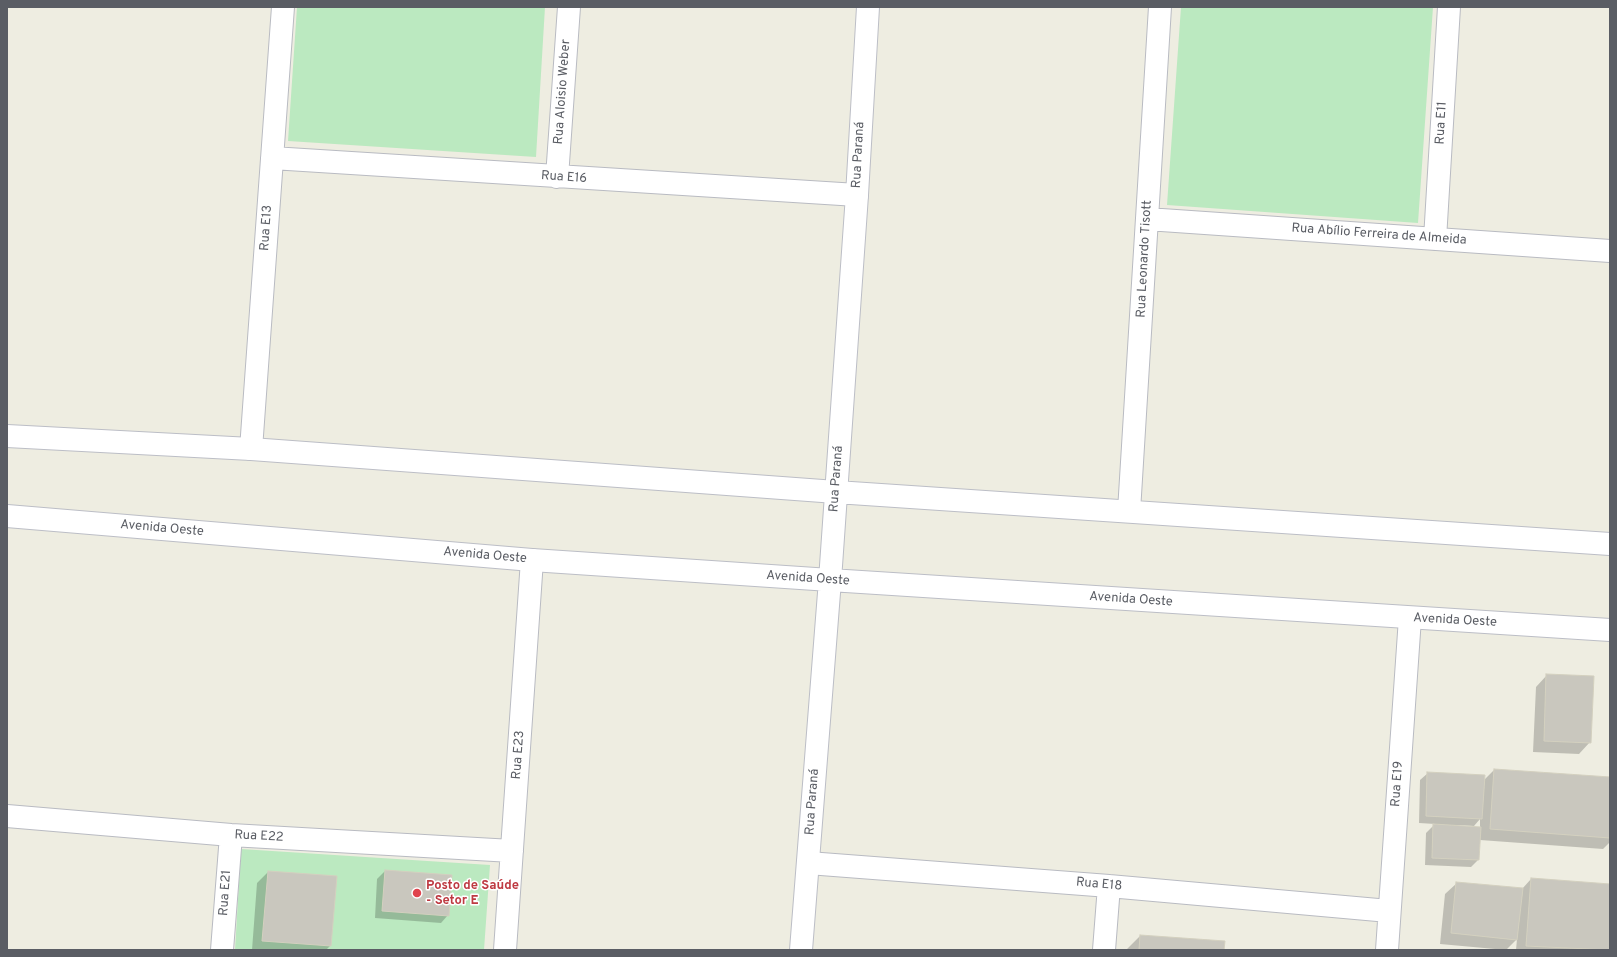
<!DOCTYPE html>
<html>
<head>
<meta charset="utf-8">
<style>
  body { margin:0 }
  #map { position:relative; width:1617px; height:957px; overflow:hidden; background:#eeede1; font-family:Overpass,sans-serif }
  canvas { display:block }
  .frame { position:absolute; inset:0; border:8px solid #5a5d64; pointer-events:none }
</style>
</head>
<body>
<div id="map">
<canvas width="1617" height="957"></canvas>
<div class="frame"></div>
</div>
<script>
const c = document.querySelector('canvas').getContext('2d');
c.lineJoin = 'round';
function fill(path, color) { c.fillStyle = color; c.fill(path, 'evenodd'); }
const shape = rows => new Path2D(rows.map(r => 'M' + r).join(''));
function trace(path, color, width, dash) { c.strokeStyle = color; c.lineWidth = width; c.lineCap = dash ? 'butt' : 'round'; c.setLineDash(dash || []); c.stroke(path); }
function drawText(font, color, halo, rows, align = 'center') {
  c.font = font + ' Overpass,sans-serif'; c.lineWidth = 3; c.setLineDash([]); c.textBaseline = 'middle'; c.strokeStyle = halo; c.fillStyle = color; for (const [text, x, y, turn = 0] of rows) {
    c.save(); c.translate(x, y); c.rotate((+turn || 0) * Math.PI / 180); c.textAlign = isNaN(turn) ? turn : align; if (halo) c.strokeText(text, 0, 0); c.fillText(text, 0, 0); c.restore();
  }
}
fill(shape([
  [297,7,545,7,536,157,288,141],
  [1181,7,1433,7,1418,223,1167,205],
  [241,849,490,865,484,950,235,950]
]), '#bbe9c0');
fill(shape([
  [1547,675,1590,742,1579,754,1533,752,1536,687],
  [1494,770,1610,778,1610,842,1603,849,1480,840,1478,860,1471,867,1425,865,1426,833,1435,824,1419,823,1420,780,1428,773,1483,781],
  [1480,819,1480,828,1457,827,1457,825,1474,826],
  [385,871,448,915,441,923,375,918,377,879],
  [268,872,330,946,326,950,252,950,257,883],
  [1531,879,1610,885,1610,950,1516,950,1517,939,1506,950,1440,944,1445,894,1457,883,1522,889],
  [1140,936,1223,950,1126,950]
]), '#0003');
const building = shape([
  [1546,674,1594,676,1591,743,1544,741,1546,674],
  [1494,769,1610,777,1610,838,1490,829,1494,769],
  [1427,772,1485,775,1482,819,1426,816,1427,772],
  [1433,824,1481,827,1479,860,1432,858,1433,824],
  [385,870,452,875,449,916,382,911,385,870],
  [268,871,337,876,331,946,262,941,268,871],
  [1531,878,1610,884,1610,950,1526,946,1531,878],
  [1456,882,1523,888,1517,940,1451,933,1456,882],
  [1140,935,1225,941,1224,950,1139,950,1140,935]
]);
fill(building, '#c9c7be');
trace(building, '#d3d0bf', 1);
const street = shape([
  [272,158,857,195],
  [557,177,569,7],
  [1147,219,1610,251],
  [1435,239,1449,7],
  [251,449,283,7],
  [1129,511,1160,7],
  [7,816,231,835,512,851],
  [808,863,1109,886,1389,911],
  [222,950,231,835],
  [505,950,532,560],
  [1104,950,1109,886],
  [1387,950,1410,618]
]);
const secondary = shape([
  [7,436,251,449,836,492,1610,544],
  [7,516,532,560,830,580,1610,630],
  [801,950,830,580,857,195,868,7]
]);
trace(street, '#b9bbc2', 24);
trace(secondary, '#bcbec6', 24);
trace(street, '#fff', 22);
trace(secondary, '#fff', 22);
for (const [x, y, r, color] of [
  [417,893,5,"#e0444e"]
]) { const dot = new Path2D(); dot.arc(x, y, r, 0, 2 * Math.PI); c.fillStyle = color; c.fill(dot); trace(dot, '#fff', 1.5); }
drawText('13px', '#5a5d64', '#fff', [
  ["Rua Aloisio Weber",563,92,-86],
  ["Rua E11",1442,123,-87],
  ["Rua Paraná",859,155,-87],
  ["Rua E16",564,178,4],
  ["Rua E13",267,228,-86],
  ["Rua Abílio Ferreira de Almeida",1379,235,4],
  ["Rua Leonardo Tisott",1145,259,-87],
  ["Rua Paraná",837,479,-86],
  ["Avenida Oeste",162,529,5],
  ["Avenida Oeste",485,556,5],
  ["Avenida Oeste",808,579,4],
  ["Avenida Oeste",1131,600,4],
  ["Avenida Oeste",1455,621,3],
  ["Rua E23",519,755,-86],
  ["Rua E19",1398,784,-86],
  ["Rua Paraná",813,802,-86],
  ["Rua E22",259,837,3],
  ["Rua E18",1099,885,5],
  ["Rua E21",226,893,-86]
]);
drawText('bold 13px', '#be3a42', '#fff', [
  ["Posto de Saúde",426,886],
  ["- Setor E",426,901]
], 'left');
</script>
</body>
</html>
